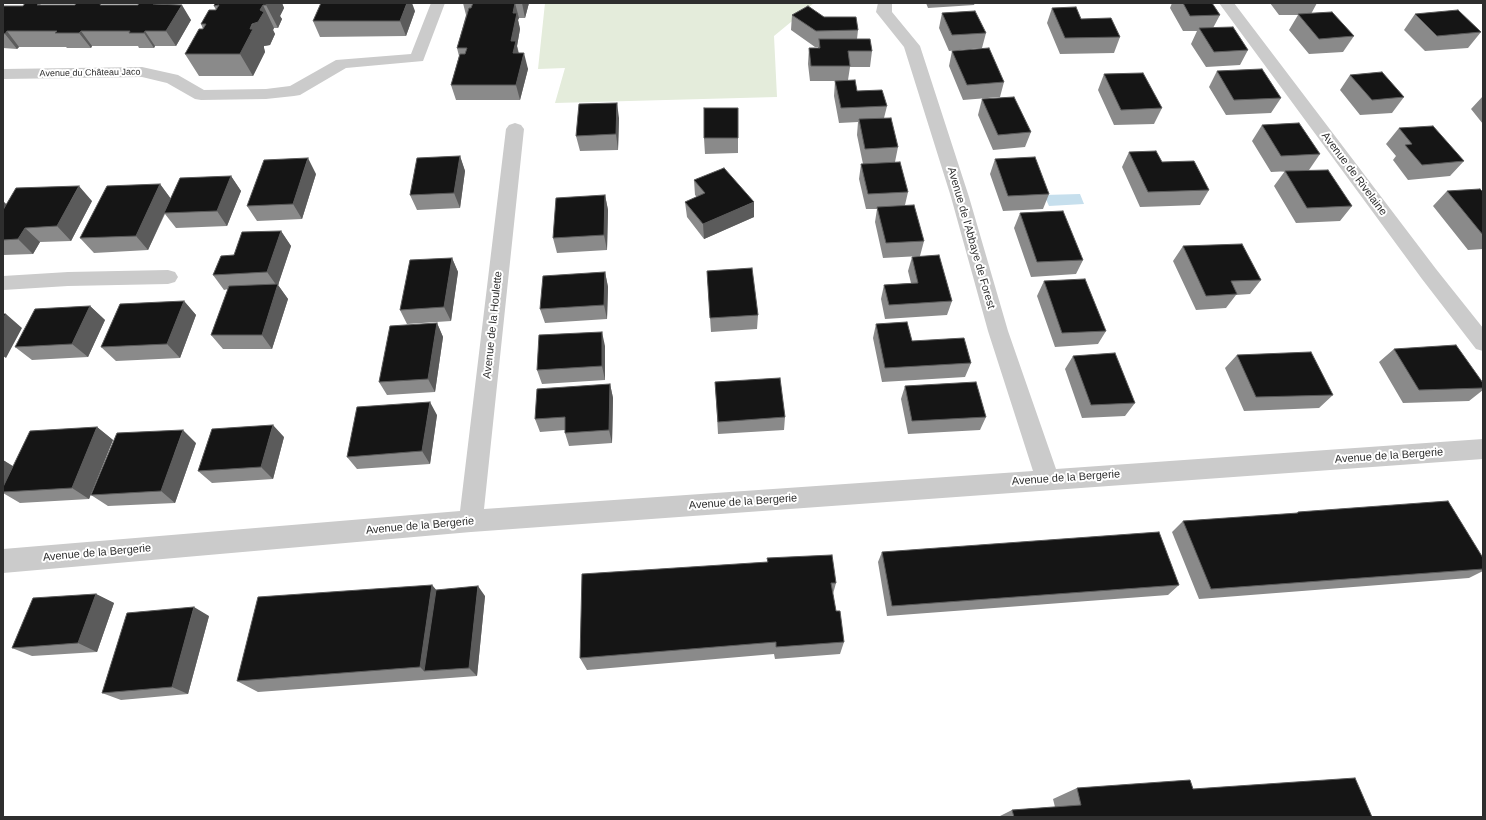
<!DOCTYPE html>
<html>
<head>
<meta charset="utf-8">
<style>
  body { margin:0 }
  #map { position:relative; width:1486px; height:820px; overflow:hidden; background:#fff; font-family:Arial,sans-serif }
  canvas { display:block }
  .frame { position:absolute; inset:0; border:4px solid #2e2e2e; pointer-events:none }
</style>
</head>
<body>
<div id="map">
<canvas width="1486" height="820"></canvas>
<div class="frame"></div>
</div>
<script>
const c = document.querySelector('canvas').getContext('2d');
c.lineJoin = 'round';
function fill(path, color) { c.fillStyle = color; c.fill(path, 'evenodd'); }
const shape = rows => new Path2D(rows.map(r => 'M' + r).join(''));
function trace(path, color, width, dash) { c.strokeStyle = color; c.lineWidth = width; c.lineCap = dash ? 'butt' : 'round'; c.setLineDash(dash || []); c.stroke(path); }
function drawText(font, color, halo, rows, align = 'center') {
  c.font = font + ' Arial,sans-serif'; c.lineWidth = 4; c.setLineDash([]); c.textBaseline = 'middle'; c.strokeStyle = halo; c.fillStyle = color; for (const [text, x, y, turn = 0] of rows) {
    c.save(); c.translate(x, y); c.rotate((+turn || 0) * Math.PI / 180); c.textAlign = isNaN(turn) ? turn : align; if (halo) c.strokeText(text, 0, 0); c.fillText(text, 0, 0); c.restore();
  }
}
fill(shape([
  [545,3,814,3,774,36,777,97,555,103,565,68,538,69]
]), '#e4ecdb');
fill(shape([
  [1080,194,1084,204,1049,206,1044,195]
]), '#c6dfed');
fill(shape([
  [431,3,445,3,423,61,346,68,300,95,294,96,266,99,201,100,195,99,167,83,142,77,3,79,3,69,142,67,178,75,204,90,266,89,290,86,336,60,411,54,431,3],
  [878,3,892,3,892,12,920,46,969,197,1008,331,1056,469,1483,439,1483,459,471,532,3,573,3,549,460,511,506,129,509,125,515,123,521,125,524,129,484,509,1033,471,988,331,951,197,904,47,876,12,878,3],
  [1219,3,1234,3,1436,269,1483,328,1483,351,1476,349,1422,279,1219,3],
  [168,270,175,272,178,277,175,282,168,284,68,286,3,290,3,276,68,272,168,270]
]), '#cbcbcb');
fill(shape([
  [39,3,41,5,138,5,139,3,155,3,156,5,191,20,176,46,155,46,154,48,139,48,138,46,92,46,91,48,67,48,66,47,19,47,17,49,3,48,3,6,23,6],
  [215,3,282,3,284,8,280,16,282,19,278,28,274,28,273,30,275,34,270,45,264,46,264,48,265,52,253,76,199,76,185,54,203,29,201,24,216,10,214,6],
  [463,3,529,3,525,18,519,18,518,20,520,29,517,46,519,53,528,69,520,100,456,100,451,85,459,56,457,48,466,15],
  [926,3,975,3,974,5,928,8],
  [1172,3,1212,3,1220,15,1213,28,1248,50,1240,65,1206,67,1191,44,1197,31,1183,31,1170,8],
  [1270,3,1317,3,1311,14,1354,36,1343,52,1309,54,1289,30,1298,15,1279,15],
  [1052,8,1120,37,1114,53,1060,54,1047,23],
  [415,11,406,36,320,37,313,21],
  [942,13,986,33,982,48,949,51,939,28],
  [1415,14,1481,32,1468,48,1425,51,1404,30],
  [792,15,824,17,858,30,857,39,872,51,870,67,850,67,848,80,857,91,887,106,884,118,898,147,895,162,908,192,905,205,924,241,920,256,883,258,875,222,877,209,866,209,859,179,861,164,863,164,857,135,858,122,839,123,834,96,835,81,810,81,808,64,809,48,818,48,818,47,815,47,791,30],
  [952,51,1004,82,1000,97,963,100,949,66],
  [1217,71,1281,98,1271,113,1226,115,1209,87],
  [1104,74,1162,108,1154,124,1114,125,1098,90],
  [1350,75,1404,97,1392,113,1360,115,1340,90],
  [1483,96,1483,124,1471,109],
  [982,99,1031,132,1025,147,993,150,978,115],
  [738,108,738,153,705,154,704,138],
  [619,118,618,150,580,151,576,136],
  [1262,125,1320,154,1309,170,1271,172,1252,141],
  [1399,128,1464,161,1450,176,1408,180,1393,160,1396,156,1386,144],
  [1129,152,1162,162,1209,190,1200,205,1140,207,1122,167],
  [460,156,465,171,460,208,417,210,410,195],
  [995,159,1049,194,1043,209,1003,211,990,174],
  [1285,171,1352,206,1340,221,1296,223,1274,186],
  [316,174,302,219,257,221,247,206],
  [231,176,241,191,227,226,176,228,165,214,148,250,94,253,80,238,160,184,171,199],
  [694,180,754,217,704,239,687,217,685,202,697,197,695,195],
  [1447,191,1483,192,1483,249,1468,250,1433,206],
  [605,195,608,210,607,250,557,253,553,238],
  [3,201,6,204,92,201,71,241,40,242,33,254,3,255],
  [1020,213,1083,260,1076,274,1031,277,1014,228],
  [281,231,291,246,278,285,288,299,272,349,223,349,211,335,228,289,224,290,213,275,234,255],
  [1183,246,1261,280,1250,294,1236,295,1226,308,1196,310,1173,261],
  [912,257,952,301,947,315,885,319,881,299,884,285,911,283,908,271],
  [452,258,458,272,451,321,407,324,400,310],
  [707,271,758,315,757,329,711,332],
  [605,272,608,287,607,319,545,323,540,309],
  [1044,281,1106,331,1098,344,1055,347,1037,296],
  [184,301,196,315,180,358,116,361,101,347],
  [90,306,105,320,88,357,32,360,15,347],
  [437,323,443,337,435,392,387,395,379,382],
  [876,324,912,341,971,363,965,377,882,382,873,338],
  [605,346,605,380,542,384,537,370],
  [1394,349,1483,383,1483,390,1469,401,1403,403,1379,362],
  [1237,355,1333,395,1319,408,1244,411,1225,368],
  [1073,356,1135,403,1125,416,1082,418,1065,369],
  [715,382,785,417,784,430,718,434],
  [610,384,613,398,612,443,569,446,565,433,565,430,540,432,535,419],
  [905,386,986,417,980,430,908,434,901,399],
  [437,415,430,464,357,469,347,457],
  [97,427,113,440,89,499,20,503,3,493,3,460,13,466],
  [284,437,273,479,212,483,198,471],
  [196,443,175,503,108,506,91,495],
  [1298,512,1483,558,1483,571,1469,578,1199,599,1172,532,1183,521,1295,514],
  [882,552,1179,585,1168,595,887,616,878,562],
  [767,558,836,583,833,594,836,611,844,642,840,654,775,659,774,654,587,670,580,658,767,562],
  [432,585,436,590,485,596,477,676,258,692,237,681],
  [96,594,114,603,97,652,32,656,12,648],
  [209,616,188,694,121,700,102,693],
  [1077,788,1193,789,1372,817,998,817,1012,810,1055,807,1053,799]
]), '#8a8a8a');
fill(shape([
  [267,3,282,3,284,8,280,16,282,19,278,28,266,5],
  [407,3,412,3,415,11,406,36,400,21],
  [515,3,519,18,518,20,520,29,517,46,519,57,513,53,511,41,513,13],
  [522,3,529,3,525,18],
  [182,5,191,20,176,46,166,31],
  [263,5,274,28,273,30,275,34,270,45,264,46,264,48,265,52,253,76,240,54,250,29],
  [7,31,19,47,17,49,5,34],
  [81,31,92,46,91,48,79,33],
  [145,31,155,46,154,48,144,33],
  [524,53,528,69,520,100,516,85],
  [617,103,619,118,618,150,616,134],
  [460,156,465,171,460,208,454,193],
  [308,158,316,174,302,219,293,204],
  [231,176,241,191,227,226,217,211],
  [160,184,171,199,148,250,136,236],
  [79,186,92,201,71,241,57,226],
  [605,195,608,210,607,250,604,235],
  [3,201,8,206,3,216],
  [754,202,754,217,704,239,703,224],
  [25,228,40,242,33,254,18,239],
  [281,231,291,246,278,285,288,299,272,349,262,335,277,286,267,272],
  [452,258,458,272,451,321,444,307],
  [605,272,608,287,607,319,604,305],
  [184,301,196,315,180,358,167,344],
  [90,306,105,320,88,357,72,344],
  [6,314,22,328,6,358,3,356,3,318],
  [437,323,443,337,435,392,428,379],
  [602,332,605,346,605,380,602,366],
  [610,384,613,398,612,443,609,430],
  [430,402,437,415,430,464,422,451],
  [273,425,284,437,273,479,261,467],
  [97,427,113,440,89,499,72,488],
  [183,430,196,443,175,503,161,491],
  [3,460,14,467,3,491],
  [432,585,444,599,424,671,420,667],
  [478,586,485,596,477,676,469,668],
  [96,594,114,603,97,652,78,643],
  [194,607,209,616,188,694,172,687]
]), '#5b5b5b');
const building = shape([
  [25,3,39,3,37,5,75,5,76,3,101,3,100,5,138,5,139,3,154,3,153,4,182,5,166,31,145,31,144,33,129,33,130,31,81,31,79,33,55,33,57,31,7,31,5,34,3,33,3,6,23,6,25,3],
  [215,3,267,3,266,5,263,5,260,10,264,12,258,22,252,24,250,29,253,29,240,54,185,54,199,29,203,29,206,24,201,24,209,10,216,10,219,5,214,6,215,3],
  [321,3,407,3,400,21,313,21,321,3],
  [473,3,515,3,513,13,517,13,511,41,516,41,513,53,524,53,516,85,451,85,460,54,465,54,467,48,457,48,469,8,471,8,473,3],
  [1183,3,1212,3,1220,15,1190,16,1183,3],
  [808,6,824,17,856,17,858,30,816,31,792,15,808,6],
  [1076,7,1081,19,1111,18,1120,37,1065,38,1052,8,1076,7],
  [1458,10,1481,32,1437,36,1415,14,1458,10],
  [975,11,986,33,952,35,942,13,975,11],
  [1332,12,1354,36,1319,39,1298,14,1332,12],
  [1233,27,1248,50,1214,52,1199,28,1233,27],
  [819,39,870,39,872,51,848,51,850,66,811,66,809,48,820,48,819,39],
  [989,48,1004,82,967,85,952,51,989,48],
  [1262,69,1281,98,1234,100,1217,71,1262,69],
  [1382,72,1404,97,1372,100,1350,75,1382,72],
  [1143,73,1162,108,1121,110,1104,74,1143,73],
  [855,80,857,91,882,90,887,106,841,108,835,81,855,80],
  [1014,97,1031,132,998,135,982,99,1014,97],
  [617,103,616,134,576,136,579,104,617,103],
  [704,108,738,108,738,138,704,138,704,108],
  [891,118,898,147,865,149,859,119,891,118],
  [1299,123,1320,154,1281,156,1262,125,1299,123],
  [1433,126,1464,161,1422,165,1405,145,1412,144,1399,128,1433,126],
  [1156,151,1162,162,1194,161,1209,190,1148,192,1129,152,1156,151],
  [460,156,454,193,410,195,417,158,460,156],
  [1035,157,1049,194,1008,196,995,159,1035,157],
  [308,158,293,204,247,206,264,160,308,158],
  [900,162,908,192,868,194,861,164,900,162],
  [724,168,754,202,703,224,685,202,705,193,694,180,724,168],
  [1328,170,1352,206,1307,208,1285,171,1328,170],
  [231,176,217,211,164,213,180,178,231,176],
  [160,184,136,236,80,238,107,186,160,184],
  [79,186,57,226,25,228,18,239,3,240,3,210,16,188,79,186],
  [1480,189,1483,192,1483,235,1447,191,1480,189],
  [605,195,604,235,553,238,556,198,605,195],
  [914,205,924,241,886,243,877,207,914,205],
  [1063,211,1083,260,1037,262,1020,213,1063,211],
  [281,231,267,272,213,275,221,256,234,255,242,232,281,231],
  [1242,244,1261,280,1231,281,1237,294,1206,296,1183,246,1242,244],
  [939,255,952,301,889,305,884,285,918,283,912,257,939,255],
  [452,258,444,307,400,310,410,260,452,258],
  [752,268,758,315,710,318,707,271,752,268],
  [605,272,604,305,540,309,543,276,605,272],
  [1085,279,1106,331,1062,333,1044,281,1085,279],
  [278,284,262,335,211,335,229,286,278,284],
  [184,301,167,344,101,347,120,304,184,301],
  [90,306,72,344,15,347,35,309,90,306],
  [3,314,6,314,3,318,3,314],
  [907,322,912,341,964,338,971,363,885,368,876,324,907,322],
  [437,323,428,379,379,382,390,326,437,323],
  [602,332,602,366,537,370,539,335,602,332],
  [1456,345,1483,383,1483,388,1419,390,1394,349,1456,345],
  [1311,352,1333,395,1256,397,1237,355,1311,352],
  [1115,353,1135,403,1091,405,1073,356,1115,353],
  [780,378,785,417,718,422,715,382,780,378],
  [976,382,986,417,912,421,905,386,976,382],
  [610,384,609,430,565,433,565,417,535,419,537,389,610,384],
  [430,402,422,451,347,457,357,407,430,402],
  [273,425,261,467,198,471,212,429,273,425],
  [97,427,72,488,3,492,3,487,30,431,97,427],
  [183,430,161,491,91,495,117,433,183,430],
  [1448,501,1483,558,1483,569,1211,589,1183,521,1298,513,1298,512,1448,501],
  [1159,532,1179,585,892,606,882,552,1159,532],
  [832,555,836,583,831,583,836,611,840,611,844,642,776,647,776,642,580,658,582,574,768,562,767,558,832,555],
  [432,585,420,667,237,681,258,597,432,585],
  [478,586,469,668,424,671,436,590,478,586],
  [96,594,78,643,12,648,33,598,96,594],
  [194,607,172,687,102,693,127,613,194,607],
  [1355,778,1372,817,1014,817,1012,810,1081,805,1077,788,1190,780,1193,789,1355,778]
]);
fill(building, '#151515');
trace(building, '#5b5b5b', 1);
drawText('9px', '#2e2e2e', '#fff', [
  ["Avenue du Château Jaco",90,73,-1]
]);
drawText('11px', '#2e2e2e', '#fff', [
  ["Avenue de Rivelaine",1354,174,53],
  ["Avenue de l'Abbaye de Forest",971,238,74],
  ["Avenue de la Houlette",493,325,-84],
  ["Avenue de la Bergerie",1389,456,-4],
  ["Avenue de la Bergerie",1066,478,-4],
  ["Avenue de la Bergerie",743,502,-4],
  ["Avenue de la Bergerie",420,526,-5],
  ["Avenue de la Bergerie",97,553,-5]
]);
</script>
</body>
</html>
